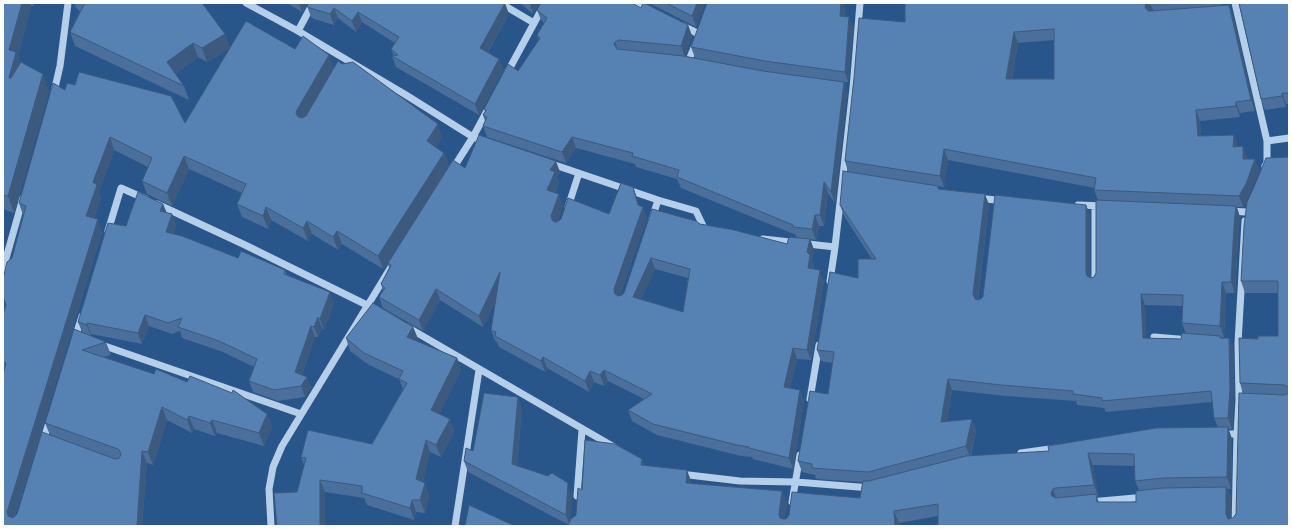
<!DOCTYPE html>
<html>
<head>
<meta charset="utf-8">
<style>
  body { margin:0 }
  #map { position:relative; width:1292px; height:529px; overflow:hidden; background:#28568a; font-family:"Varela Round",sans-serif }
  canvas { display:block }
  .frame { position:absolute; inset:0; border:4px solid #fff; pointer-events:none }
</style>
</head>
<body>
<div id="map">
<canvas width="1292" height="529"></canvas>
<div class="frame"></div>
</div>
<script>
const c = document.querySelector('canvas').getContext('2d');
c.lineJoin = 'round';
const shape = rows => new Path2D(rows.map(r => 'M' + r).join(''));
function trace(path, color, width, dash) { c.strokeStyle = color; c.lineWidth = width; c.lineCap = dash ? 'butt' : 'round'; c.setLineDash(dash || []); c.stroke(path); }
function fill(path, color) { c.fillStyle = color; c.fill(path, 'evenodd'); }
trace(shape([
  [246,3,298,31,406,95,473,137,486,142],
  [500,3,534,23],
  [637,3,650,10],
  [1235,3,1267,141,1267,163,1265,166],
  [683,26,699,34],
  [298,31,313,3],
  [688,62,696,43],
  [506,75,545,3],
  [54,92,60,66,68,3],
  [1267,141,1289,138],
  [549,163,658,200,696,211,705,230,707,230],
  [452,170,473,137,488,109],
  [978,198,1004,201],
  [157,204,243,244,379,311],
  [1078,205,1105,206],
  [1095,206,1095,284],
  [568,207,579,173],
  [1230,211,1246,212],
  [652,219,658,200],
  [108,231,121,188,146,199],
  [763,239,835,247],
  [3,269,23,198],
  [830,281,835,247,853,88,860,3],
  [407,327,614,447],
  [1154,337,1190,340],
  [75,338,82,316],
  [99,344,301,414],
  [810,399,819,345],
  [1222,434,1237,434],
  [43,442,50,419],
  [1021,453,1057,448],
  [680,474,740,481,796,482,871,488],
  [577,496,582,430],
  [792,502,800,455],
  [1090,502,1146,497],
  [271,526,269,489,273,467,282,446,391,267],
  [455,526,479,370],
  [1235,526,1237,434,1239,400,1238,343,1245,221]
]), '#b6cfe9', 7);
fill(shape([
  [3,3,34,3,33,6,31,6,18,56,20,63,49,91,14,213,3,209],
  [74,3,202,3,225,34,230,48,207,62,198,57,175,74,184,86,189,100,75,46,70,32,80,11,77,9],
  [287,3,308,3,302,12],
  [520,3,539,3,533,14],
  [651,3,705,3,696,27,651,4],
  [905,3,1221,3,1221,5,1229,5,1233,15,1255,111,1240,113,1240,117,1200,121,1201,136,1238,146,1247,157,1247,159,1259,170,1249,195,1243,207,1237,207,1240,217,1238,237,1235,293,1226,293,1224,337,1220,337,1221,338,1229,338,1233,349,1234,400,1232,429,1228,429,1232,439,1231,489,1227,489,1231,499,1230,519,1233,518,1236,514,1243,394,1240,383,1258,339,1278,336,1278,293,1245,293,1241,281,1289,157,1289,526,938,516,899,523,569,525,468,472,464,461,473,451,522,408,517,466,572,494,570,521,576,515,582,490,644,465,691,481,691,484,782,491,787,503,784,519,860,498,863,482,816,479,815,475,802,472,798,461,828,394,833,363,821,361,817,350,858,278,872,259,844,216,840,205,848,172,845,161,905,22],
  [1054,40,1054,79,1012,79,1018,43],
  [948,160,1095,188,1094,190,1098,200,1096,273,1094,277,1090,278,1090,216,1086,205,982,298,978,300,989,205,939,189,938,186,944,187],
  [1145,305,1182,306,1182,323,1186,334,1181,339,1146,338],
  [952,390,1005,396,1076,401,1077,405,1104,408,1106,412,1212,402,1214,418,1218,427,1049,451,971,456,976,430,972,419,947,421],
  [1093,465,1135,466,1135,481,1139,490,1136,502,1099,502,1097,497,1098,496],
  [1289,3,1289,104,1286,104,1286,107,1265,110,1261,99],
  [307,6,509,14,488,52,499,59,503,70,479,115,396,67,392,56,394,56,391,49,395,43,362,22,356,32,338,18,334,25,314,19,311,17],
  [641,8,688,25,692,36,685,56,695,58,691,47,845,8,845,16,853,28,848,82,844,82,847,92,835,203,828,193,824,226,819,226,816,240,810,239,814,250,812,260,814,266,814,269,824,281,811,360,797,359,790,388,804,401,793,469,753,459,752,457,741,456,657,435,632,421,628,410,644,399,608,381,604,386,594,382,589,392,547,368,545,372,499,347,497,342,495,341,491,330,496,300,483,327,440,300,423,331,383,308,379,297,383,291,381,284,389,268,388,263,465,168,560,172,557,177,559,183,555,193,563,205,557,222,609,214,633,187,639,206,647,218,620,295,622,295,624,293,652,209,700,224,787,244,796,237,796,235,681,188,677,179,636,167,635,164,576,148,566,163,487,137,483,126,485,121,483,115,485,111,484,109,518,71,539,41,537,35,544,23,541,20,537,10],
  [655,269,688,278,683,312,641,299],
  [295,49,334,67,442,137,436,147,444,153,449,166,383,269,342,244,338,250,312,234,308,241,271,220,268,229,242,217,237,204,242,193,189,169,172,206,147,194,142,181,148,167,114,150,99,192,101,198,94,218,102,232,15,516,17,514,50,435,45,423,82,332,78,322,126,226,163,204,167,213,172,214,176,225,173,234,238,258,285,270,287,275,334,303,324,330,322,328,318,337,315,337,302,375,311,388,305,397,278,401,253,392,249,381,254,367,223,352,182,338,180,331,172,334,149,326,142,344,91,334,91,336,106,342,111,355,104,357,154,374,187,382,267,414,272,427,264,446,217,433,215,436,194,429,192,433,167,420,153,465,147,463,142,526,3,526,3,315,6,305,12,258,23,215,19,203,65,90,185,123],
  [413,327,418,339,417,341,457,358,461,370,439,414,450,419,454,432,441,457,430,452,423,482,425,483,429,496,425,513,416,512,414,520,367,505,364,498,325,492,325,526,297,492,304,465,301,457,372,444,403,389,399,379,369,365,350,351,346,338]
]), '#496f9a');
fill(shape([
  [22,3,30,3,31,6,18,56,22,68,16,94,9,78,9,50],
  [299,3,308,3,302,12],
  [505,3,509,14,484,58,480,48],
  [530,3,539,3,533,14],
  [697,3,705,3,696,27,692,16],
  [841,3,844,3,845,8,844,27,840,16],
  [1147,3,1150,3,1154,12,1150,15,1145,7,1146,4],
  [1229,5,1233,15,1255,111,1251,100],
  [334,8,338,18,334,25,330,14],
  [358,12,362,22,356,32,352,21],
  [849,17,853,28,848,82,845,72],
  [688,25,692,36,685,57,681,46],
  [1014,32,1018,43,1010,89,1006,79],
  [225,34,230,48,207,62,202,48],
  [615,42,619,53,618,55,614,44],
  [193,43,198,57,172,76,167,62],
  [329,55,334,68,302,123,296,113,297,110],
  [499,59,503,70,479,115,475,104],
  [43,74,49,91,14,213,8,196],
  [844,82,847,92,835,203,831,192],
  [1282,93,1286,104,1286,107,1282,96],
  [1236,102,1240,113,1240,117,1236,106],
  [1196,110,1200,121,1202,146,1198,136],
  [438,124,442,137,432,154,427,141],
  [1234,135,1238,146,1237,158,1233,147],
  [110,137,114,150,99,192,101,198,90,229,86,216,93,182],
  [572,137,576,148,566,163,562,152],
  [1243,146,1247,157,1247,170,1243,159],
  [944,149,948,160,944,187,940,176],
  [444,153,449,166,383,269,378,256],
  [184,156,189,169,172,206,167,193],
  [1255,159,1259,170,1249,195,1243,207,1239,196],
  [556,161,560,172,557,177,559,183,551,201,547,190,550,170],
  [824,182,828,193,824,226,820,215],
  [633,187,637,198,641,213,643,207,647,218,618,300,615,294,614,289,638,205],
  [559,194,563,205,555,227,552,220,551,216],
  [985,194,989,205,977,305,973,294],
  [163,204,167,215,160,211],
  [1086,205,1090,216,1090,284,1086,273],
  [1236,206,1240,217,1238,237,1235,293,1231,282,1234,226],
  [266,207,271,220,268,229,263,216],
  [172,214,176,225,170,243,166,232],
  [815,215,819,226,816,240,812,229],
  [98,219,102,232,12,525,8,516,7,512],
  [307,221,312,234,308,241,303,228],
  [337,231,342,244,338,250,333,237],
  [810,239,814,250,812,260,814,266,812,279,808,268,807,252],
  [651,258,655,269,637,308,633,297],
  [820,270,824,281,811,360,807,350],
  [500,272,504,283,483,327,479,316],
  [1222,282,1226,293,1224,337,1220,326],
  [436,289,440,300,423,331,419,320],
  [330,292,334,303,324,330,320,319],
  [1141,294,1145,305,1147,349,1143,338],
  [145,315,149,326,142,344,138,333],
  [318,317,322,328,318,337,314,327],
  [87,323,91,334,91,336,87,325],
  [311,326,315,337,299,383,295,372],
  [413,327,418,339,412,350,407,337],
  [1229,338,1233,349,1234,400,1232,429,1228,418],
  [793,348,797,359,788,398,784,387],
  [543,357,547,368,545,372,541,361],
  [457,358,461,370,435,422,431,410],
  [604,370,608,381,604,386,600,375],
  [590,371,594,382,589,392,585,381],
  [307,377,311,388,305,397,301,386],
  [948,379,952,390,945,433,941,422],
  [800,390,804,401,793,469,789,458],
  [518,397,522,408,516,475,512,464],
  [162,407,167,420,153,465,148,452],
  [267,414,272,427,264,446,259,433],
  [189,416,194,429,192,433,187,420],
  [450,419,454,432,441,457,436,445],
  [972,419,976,430,970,457,966,446],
  [212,420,217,433,215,436,210,423],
  [1228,427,1232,439,1231,489,1227,477],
  [426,440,430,452,421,492,416,479],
  [142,451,147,463,142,526,137,526],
  [1088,453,1093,465,1098,496,1094,485],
  [642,459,647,471,641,465],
  [687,470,691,481,690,495,686,483],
  [320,480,325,492,325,526,320,526],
  [425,483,429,496,425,513,420,500],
  [568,483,572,494,570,526,566,515],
  [1226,487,1231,499,1230,526,1226,514],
  [1053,489,1057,501,1055,505,1051,493],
  [782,491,787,503,783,526,779,514],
  [412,500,416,512,414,520,410,508],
  [894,511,899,523,899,526,895,526]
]), '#3c5a7d');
const building = shape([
  [3,3,22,3,9,50,16,52,9,78,11,78,21,62,43,74,8,196,3,195,3,3],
  [85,3,202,3,225,34,202,48,193,43,167,62,184,86,70,32,85,3],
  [309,3,505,3,480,48,499,59,475,104,392,56,398,55,391,49,399,37,358,12,352,21,334,8,330,14,310,8,307,6,309,3],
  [541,3,632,3,641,8,643,3,644,3,688,25,681,46,619,40,615,42,614,44,617,49,683,56,763,71,844,82,831,192,824,182,820,215,815,215,812,229,793,227,793,225,677,177,679,170,632,156,633,153,572,137,562,152,483,126,487,117,483,115,486,110,484,109,508,64,518,71,540,38,537,35,547,18,537,10,541,3],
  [666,3,697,3,692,16,666,3],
  [707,3,841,3,840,16,849,17,845,72,765,61,691,47,707,3],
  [905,3,1147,3,1146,4,1145,7,1148,11,1151,11,1229,5,1251,100,1236,102,1236,106,1196,110,1198,136,1234,135,1233,147,1243,146,1243,159,1255,159,1246,184,1239,196,1094,190,1096,178,944,149,940,176,845,161,854,78,859,18,905,22,905,3],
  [1054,29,1054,79,1006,79,1014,32,1054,29],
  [1239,3,1289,3,1289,93,1282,93,1282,96,1261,99,1239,3],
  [246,21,295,49,303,36,329,55,297,110,296,113,298,117,302,118,306,116,338,61,342,64,353,62,438,124,427,141,444,153,378,256,337,231,333,237,307,221,303,228,266,207,263,216,237,204,246,184,184,156,167,193,142,181,152,158,110,137,93,182,97,185,86,216,98,219,7,512,8,516,13,518,17,514,42,432,115,459,119,458,121,455,120,451,118,449,45,423,74,329,106,342,82,350,154,374,156,369,187,382,190,376,232,393,233,390,267,414,259,433,212,420,210,423,189,416,187,420,162,407,148,452,142,451,137,526,3,526,3,374,6,363,3,362,3,315,6,305,3,296,3,279,7,262,12,258,26,206,19,203,53,83,65,90,67,83,75,85,79,72,171,96,185,123,246,21],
  [479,135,556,161,550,170,555,172,547,190,559,194,551,216,552,220,555,222,557,222,561,219,568,198,609,214,621,183,633,187,638,205,643,207,614,289,615,294,618,296,622,295,624,293,652,209,696,221,700,224,734,230,787,244,789,237,810,239,807,252,810,255,808,268,820,270,807,350,793,348,784,387,800,390,789,458,749,448,749,447,737,445,653,424,628,410,652,394,604,370,600,375,590,371,585,381,543,357,541,361,495,336,496,332,491,330,500,272,479,316,436,289,419,320,379,297,385,288,381,284,391,265,388,263,453,160,465,168,479,135],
  [651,258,690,269,683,312,633,297,651,258],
  [1289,157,1289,388,1285,385,1240,383,1239,338,1258,339,1258,336,1278,336,1278,281,1241,281,1244,226,1247,202,1254,187,1266,158,1289,157],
  [843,171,938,186,938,189,985,194,973,294,975,299,978,300,982,298,983,296,995,195,1086,205,1086,273,1087,276,1091,278,1094,277,1096,273,1096,200,1236,206,1234,226,1231,282,1222,282,1220,326,1182,323,1183,295,1141,294,1143,338,1181,339,1182,333,1220,336,1220,338,1229,338,1230,389,1228,418,1214,418,1211,391,1102,401,1102,398,1073,394,1073,391,1001,385,948,379,941,422,972,419,966,446,868,472,812,468,812,464,798,461,810,391,828,394,834,352,817,350,830,272,858,278,858,259,876,259,840,205,843,171],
  [138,192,163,204,160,211,172,214,166,232,182,236,238,258,241,251,285,270,284,274,330,292,320,319,318,317,314,327,311,326,295,372,307,377,301,386,274,390,249,381,257,359,219,341,178,327,182,318,168,323,145,315,138,333,87,323,87,325,78,322,108,223,126,226,138,192],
  [373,303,413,327,407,337,457,358,431,410,450,419,436,445,426,440,416,479,425,483,420,500,412,500,410,508,362,493,362,486,320,480,320,526,277,526,274,493,297,492,306,458,301,457,308,430,372,444,407,383,399,379,403,371,364,353,346,338,373,303],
  [1289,392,1289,526,938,526,938,504,894,511,895,526,568,526,571,519,576,515,578,488,582,490,585,440,615,444,642,459,641,465,687,470,686,483,782,491,779,514,780,518,783,519,786,519,789,515,792,492,860,498,863,481,869,481,966,456,1049,451,1048,446,1156,428,1228,427,1227,477,1163,478,1135,481,1134,454,1088,453,1094,485,1055,488,1053,489,1051,493,1052,496,1056,498,1096,494,1097,502,1136,502,1136,491,1163,488,1226,487,1226,514,1228,519,1233,518,1236,514,1239,393,1285,395,1287,394,1289,392],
  [484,393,518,397,512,464,548,476,552,473,568,483,566,515,464,461,466,448,473,451,484,393],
  [469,505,515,526,465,526,469,505]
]);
fill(building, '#5581b3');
trace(building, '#3c5a7d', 1);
</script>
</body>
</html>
